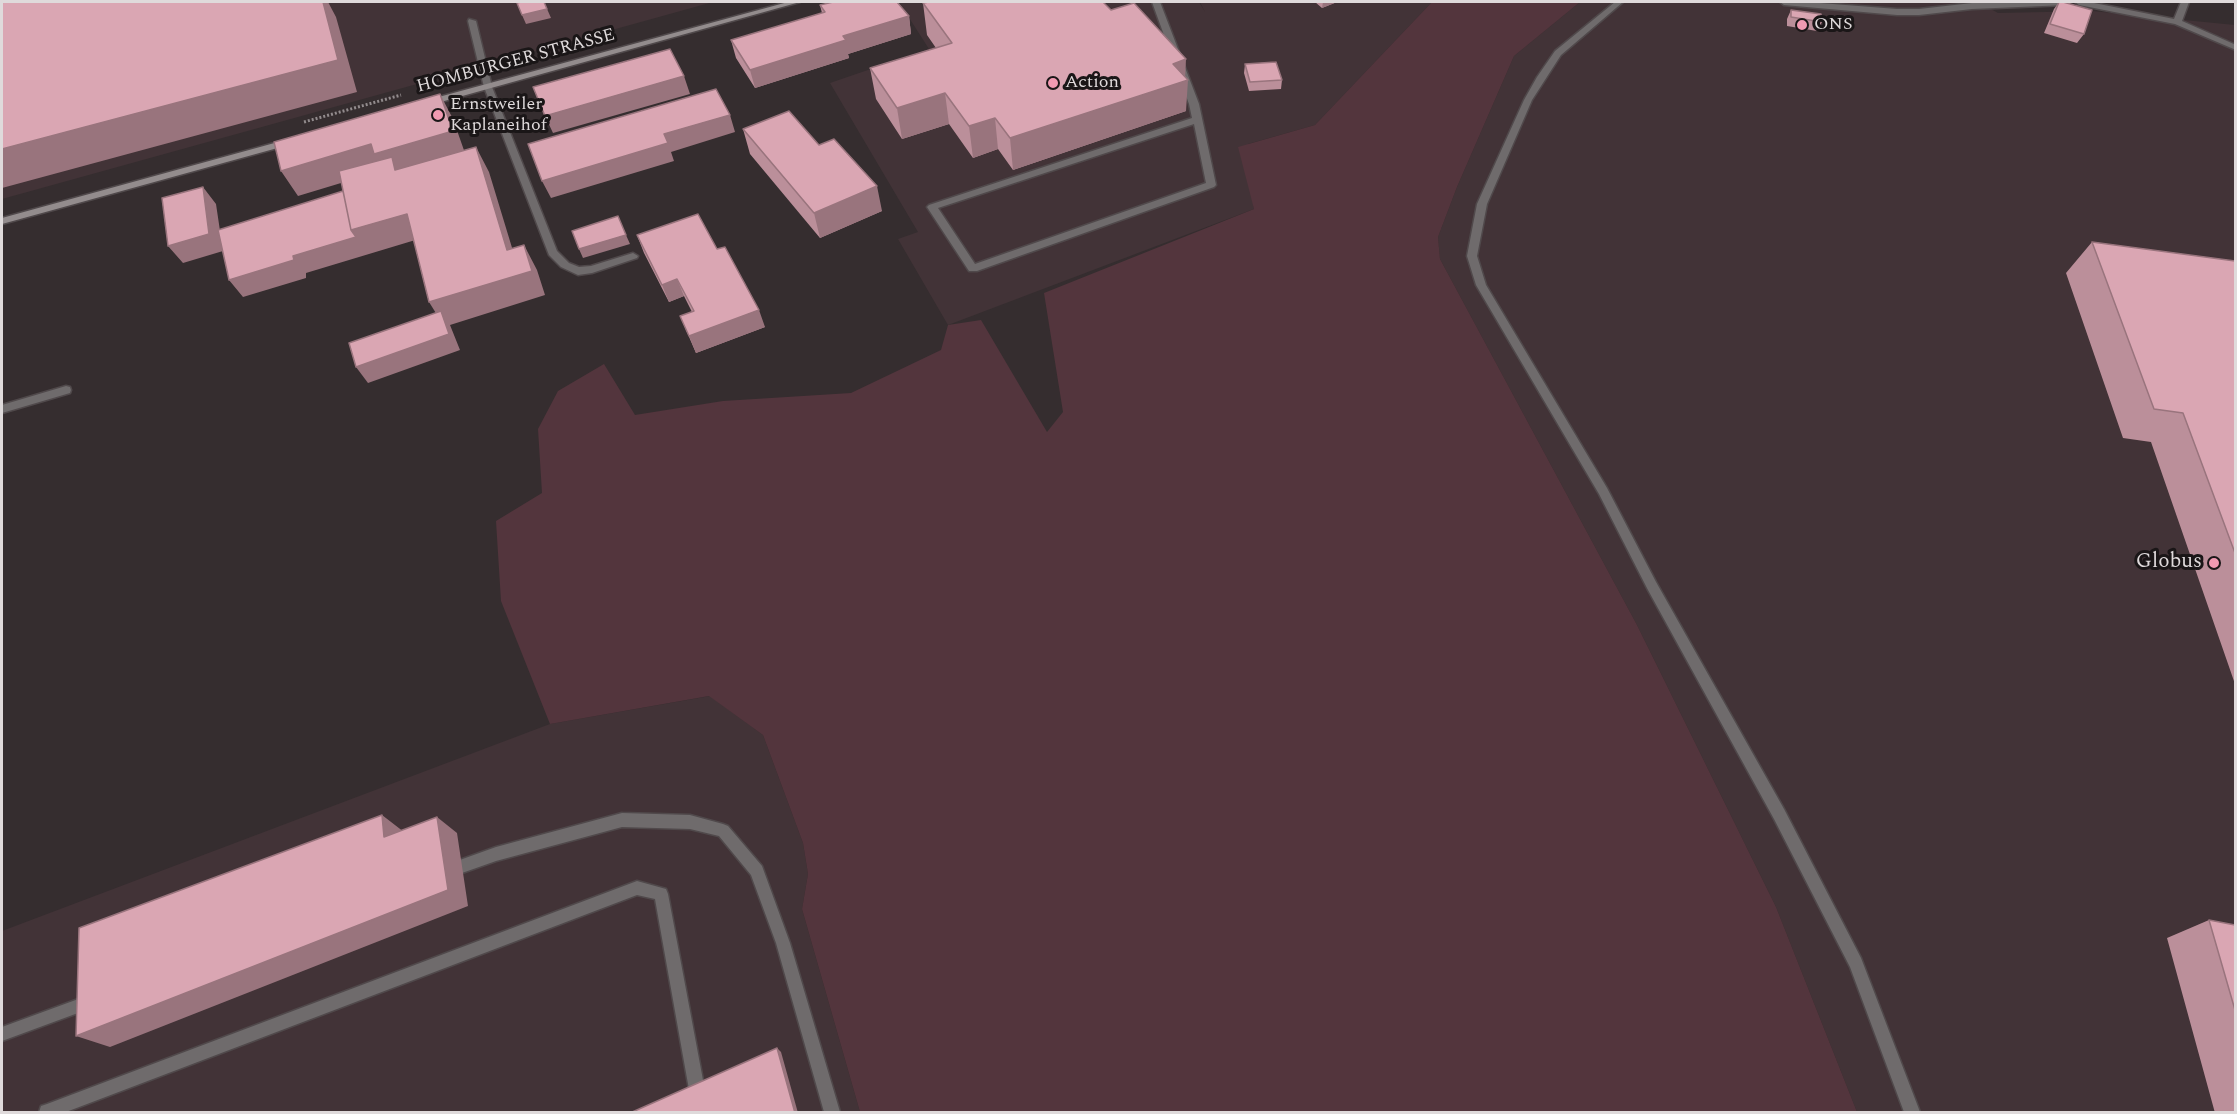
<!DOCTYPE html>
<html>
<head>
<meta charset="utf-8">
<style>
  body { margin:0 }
  #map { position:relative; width:2237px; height:1114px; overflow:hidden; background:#352d2f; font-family:Spectral,serif }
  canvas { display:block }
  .frame { position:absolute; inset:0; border:3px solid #dfdadb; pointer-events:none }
</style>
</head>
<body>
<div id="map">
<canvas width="2237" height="1114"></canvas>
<div class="frame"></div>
</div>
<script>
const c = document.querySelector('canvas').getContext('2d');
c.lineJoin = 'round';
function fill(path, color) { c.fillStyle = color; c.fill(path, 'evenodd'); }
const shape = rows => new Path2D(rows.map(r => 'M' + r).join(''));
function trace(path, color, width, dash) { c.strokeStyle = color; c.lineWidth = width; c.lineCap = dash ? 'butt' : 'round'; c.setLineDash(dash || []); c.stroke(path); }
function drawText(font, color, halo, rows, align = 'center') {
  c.font = font + ' Spectral,serif'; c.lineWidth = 6; c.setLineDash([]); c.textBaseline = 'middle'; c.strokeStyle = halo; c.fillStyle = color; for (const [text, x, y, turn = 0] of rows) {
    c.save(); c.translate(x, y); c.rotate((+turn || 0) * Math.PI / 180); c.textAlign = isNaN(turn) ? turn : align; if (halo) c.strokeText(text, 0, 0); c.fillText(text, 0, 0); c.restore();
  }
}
fill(shape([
  [2,2,713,2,2,199],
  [899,2,1199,2,1205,12,1200,2,1432,2,1315,125,1248,144,1254,209,948,325,898,239,918,232,830,83,929,49],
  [1580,2,1978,2,1998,13,2092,11,2235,25,2235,1112,1857,1112,1776,907,1637,625,1440,259,1438,237,1457,187,1514,56],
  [710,696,763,735,803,843,808,874,802,909,860,1112,2,1112,2,931,550,724]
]), '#423337');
fill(shape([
  [1432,2,1580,2,1514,56,1457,187,1438,237,1440,259,1637,625,1776,907,1857,1112,860,1112,802,909,808,874,803,843,763,735,709,696,550,724,501,601,496,521,542,493,538,429,558,391,604,364,635,415,723,401,851,393,941,350,948,325,981,320,1047,432,1063,412,1044,293,1254,209,1238,147,1315,125]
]), '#53353d');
const lane = shape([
  [1152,2,1160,2,1199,104,1216,185,1214,187,977,271,969,271,927,207,929,205,1192,118,1189,104,1152,2],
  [1194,124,1206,183,975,264,938,208,1194,124],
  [1615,2,1623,2,1561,55,1532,100,1487,204,1477,256,1486,285,1607,488,1656,582,1784,809,1861,958,1920,1112,1904,1112,1850,967,1774,819,1648,590,1599,494,1476,285,1467,256,1477,204,1524,100,1537,77,1555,51,1615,2],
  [1780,2,1807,2,1897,9,1919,9,1972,3,2070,2,2066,5,1972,9,1919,15,1897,15,1784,5,1780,2],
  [2075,2,2089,2,2174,19,2181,2,2189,2,2182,21,2236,45,2236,50,2175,24,2079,5,2075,2],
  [469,19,476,21,492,87,557,251,569,263,579,267,591,266,633,253,638,256,637,258,592,273,578,275,561,267,549,255,484,87,468,21,469,19],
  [66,386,70,387,71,390,70,393,2,413,2,405,66,386],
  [622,813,690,815,723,824,728,826,762,866,790,943,840,1112,824,1112,776,943,751,875,719,836,690,829,622,827,496,861,462,873,457,871,455,866,457,861,496,847,622,813],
  [637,881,666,889,668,894,709,1112,693,1112,655,899,637,895,66,1112,39,1112,41,1106,47,1104,637,881],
  [92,994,97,996,99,1001,97,1006,2,1041,2,1027,92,994]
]);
const secondary = shape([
  [788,2,800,2,430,105,424,105,422,103,424,101,788,2],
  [289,139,294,142,292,144,2,224,2,218,289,139]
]);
trace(lane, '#50494b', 3);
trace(secondary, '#50494b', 3);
trace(shape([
  [304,122,401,95]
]), '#928b8d', 3, [2, 2]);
fill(lane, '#6f6b6c');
fill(secondary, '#938c8d');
fill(shape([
  [1315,2,1337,2,1322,8],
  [2059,2,2084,34,2077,43,2044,33,2054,9],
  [923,3,1111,10,1185,77,1186,111,1013,170,998,149,973,158,949,124,902,139,876,99,870,68,936,48,927,35],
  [820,5,909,16,911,34,848,54,849,58,755,88,736,58,731,40,822,13],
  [1791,10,1822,22,1817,31,1787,26,1787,19],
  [1245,64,1282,80,1281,89,1249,91,1244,73],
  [743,129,819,145,882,211,820,238,750,154],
  [637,235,765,327,696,353,680,316,692,312,684,296,669,302,644,253],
  [2092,242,2235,261,2235,684,2151,442,2123,438,2066,273],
  [2209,920,2235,925,2235,1113,2215,1113,2167,938]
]), '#bb8f9a');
fill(shape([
  [323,2,328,2,336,17,357,92,2,188,2,149],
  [544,2,551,18,526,24,522,15],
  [1323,2,1337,2,1322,8],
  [909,16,911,34,848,54,849,58,755,88,750,70,843,36],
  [1186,59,1185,81,1188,80,1186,111,1013,170,1010,138,1173,64],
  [684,76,690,94,553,133,545,116],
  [945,93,949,124,902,139,897,108],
  [440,94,453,119,466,156,403,175,384,170,298,196,281,171],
  [730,115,735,132,671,152,674,161,551,198,542,181,664,134],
  [995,118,998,149,973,158,969,126],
  [476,147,489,172,520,274,524,245,537,270,545,295,450,325,460,350,368,383,356,367,444,326,429,302,507,250],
  [877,186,882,211,820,238,814,213],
  [203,187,216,204,223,251,183,263,168,246],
  [407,214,422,238,306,273,306,278,243,297,229,280,293,256,351,230],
  [626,235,630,244,583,258,579,249],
  [677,279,684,296,669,302,662,285],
  [759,310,765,327,696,353,689,336],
  [382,815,404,832,384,837],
  [437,817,457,833,468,906,110,1047,76,1036],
  [777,1048,781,1052,798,1113,795,1113]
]), '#99747d');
const building = shape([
  [2,2,323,2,338,60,2,149,2,2],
  [521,2,544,2,547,9,522,15,517,3,521,2],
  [833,2,897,2,909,16,843,36,846,40,750,70,731,40,825,12,820,5,833,2],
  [929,2,1103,2,1111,10,1134,3,1186,59,1173,64,1188,80,1010,138,995,118,969,126,945,93,897,108,870,68,952,43,923,3,929,2],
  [2059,2,2063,2,2092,10,2084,34,2050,24,2059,2],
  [1791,10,1821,14,1822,22,1791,17,1791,10],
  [670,49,684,76,545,116,533,87,670,49],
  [1276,62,1282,80,1250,82,1245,64,1276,62],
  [716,89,730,115,664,134,668,143,542,181,528,144,716,89],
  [440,94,453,131,374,154,371,144,281,171,274,142,440,94],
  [789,111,819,145,834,139,877,186,814,213,743,129,789,111],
  [476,147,507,250,524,245,532,271,429,302,407,214,351,230,339,171,392,157,395,170,476,147],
  [203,187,209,234,168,246,162,198,203,187],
  [343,191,351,230,356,237,293,256,294,260,229,280,218,230,343,191],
  [698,214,717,249,725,247,759,310,689,336,680,316,694,311,677,279,662,285,637,235,698,214],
  [618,216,626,235,579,249,572,231,618,216],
  [2092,242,2235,261,2235,553,2183,413,2154,409,2092,242],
  [441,311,449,334,356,367,349,343,441,311],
  [382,815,384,837,437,817,448,890,76,1036,79,928,382,815],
  [2209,920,2235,925,2235,1010,2209,920],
  [777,1048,795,1113,630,1113,777,1048]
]);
fill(building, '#daa6b3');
trace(building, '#99747d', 1.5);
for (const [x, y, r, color] of [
  [1802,25,6,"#f19ab2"],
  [1053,83,6,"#f19ab2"],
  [438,115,6,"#f19ab2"],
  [2214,563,6,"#f19ab2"]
]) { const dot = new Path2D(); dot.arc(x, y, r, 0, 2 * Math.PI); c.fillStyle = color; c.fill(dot); trace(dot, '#1a1617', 2); }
drawText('18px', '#dfdadb', '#1a1617', [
  ["ONS",1814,25],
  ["Action",1065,83],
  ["Ernstweiler",450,105],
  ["Kaplaneihof",450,126]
], 'left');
drawText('18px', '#dfdadb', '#1a1617', [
  ["HOMBURGER STRASSE",516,62,-15]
]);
drawText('21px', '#dfdadb', '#1a1617', [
  ["Globus",2202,563]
], 'right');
</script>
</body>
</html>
